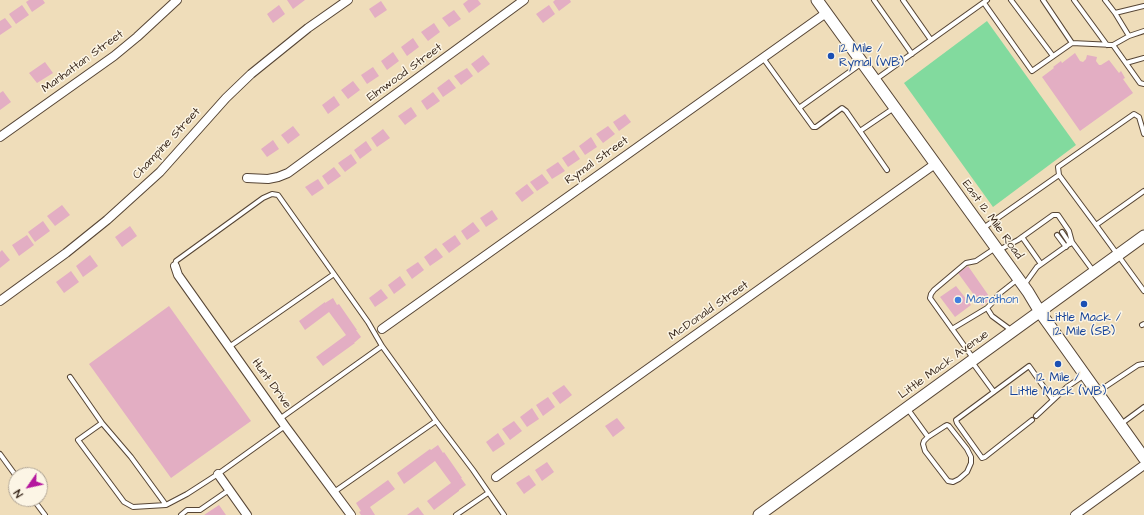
<!DOCTYPE html>
<html>
<head>
<meta charset="utf-8">
<style>
  body { margin:0 }
  #map { position:relative; width:1144px; height:515px; overflow:hidden; background:#efddba; font-family:"Architects Daughter",sans-serif }
  canvas { display:block }
  .north { position:absolute; left:8px; top:467px; width:40px; height:40px; box-sizing:border-box; background:#fcf5e5; border:1px solid #afa495; border-radius:50%; rotate:236deg; font-size:11px; font-weight:700; line-height:16px; text-align:center; color:#3b2a1e }
  .north::after { content:''; display:block; margin:auto; width:14px; height:18px; background:#b5179e; clip-path:polygon(50% 0,100% 100%,50% 72%,0 100%) }
</style>
</head>
<body>
<div id="map">
<canvas width="1144" height="515"></canvas>
<div class="north">N</div>
</div>
<script>
const c = document.querySelector('canvas').getContext('2d');
c.lineJoin = 'round';
function fill(path, color) { c.fillStyle = color; c.fill(path, 'evenodd'); }
const shape = rows => new Path2D(rows.map(r => 'M' + r).join(''));
function trace(path, color, width, dash) { c.strokeStyle = color; c.lineWidth = width; c.lineCap = dash ? 'butt' : 'round'; c.setLineDash(dash || []); c.stroke(path); }
function drawText(font, color, halo, rows, align = 'center') {
  c.font = font + ' "Architects Daughter",sans-serif'; c.lineWidth = 3; c.setLineDash([]); c.textBaseline = 'middle'; c.strokeStyle = halo; c.fillStyle = color; for (const [text, x, y, turn = 0] of rows) {
    c.save(); c.translate(x, y); c.rotate((+turn || 0) * Math.PI / 180); c.textAlign = isNaN(turn) ? turn : align; if (halo) c.strokeText(text, 0, 0); c.fillText(text, 0, 0); c.restore();
  }
}
fill(shape([
  [987,21,1076,145,993,207,904,83]
]), '#82da9e');
fill(shape([
  [29,0,43,0,45,3,32,12,26,2],
  [287,0,305,0,293,9],
  [468,0,478,0,481,4,469,13,463,4],
  [555,0,570,0,571,2,559,11,553,2],
  [381,1,387,10,375,18,369,9],
  [22,5,29,15,16,24,9,14],
  [279,5,285,14,273,23,267,14],
  [549,5,555,14,543,23,536,14],
  [454,10,461,19,449,27,442,18],
  [5,18,12,27,0,35,0,21],
  [434,23,440,32,428,41,421,32],
  [413,38,419,47,407,56,401,47],
  [393,52,399,61,387,70,381,61],
  [1075,53,1080,61,1083,62,1086,59,1087,55,1097,57,1096,61,1099,65,1101,65,1109,60,1119,73,1121,71,1125,78,1123,79,1133,93,1080,131,1042,77,1054,68,1053,67,1061,61,1062,63],
  [483,55,490,64,478,73,471,64],
  [45,62,53,73,37,83,29,73],
  [373,67,379,76,367,84,361,75],
  [467,68,473,76,461,85,454,76],
  [449,79,456,88,443,97,437,88],
  [353,81,360,90,348,99,341,90],
  [3,91,11,102,0,110,0,93],
  [433,92,440,101,427,110,421,101],
  [334,96,340,105,328,114,322,105],
  [411,107,417,116,405,125,398,116],
  [625,114,631,122,619,131,613,122],
  [293,126,300,135,288,144,281,135],
  [608,126,615,134,603,143,596,134],
  [383,129,390,138,377,147,371,138],
  [591,137,597,147,585,155,579,146],
  [273,140,279,149,267,157,261,149],
  [366,141,372,150,360,159,354,150],
  [574,150,580,159,568,167,562,158],
  [351,154,357,163,345,172,338,163],
  [558,162,565,171,552,179,546,170],
  [334,167,341,176,328,185,322,176],
  [542,174,549,183,537,191,530,182],
  [318,179,324,188,312,196,305,187],
  [527,184,534,193,522,202,515,193],
  [62,205,70,215,55,226,47,216],
  [492,210,498,219,486,227,480,218],
  [43,221,50,231,35,242,28,232],
  [473,222,480,231,467,240,461,231],
  [130,226,137,236,122,247,115,237],
  [27,235,34,245,19,256,12,245],
  [455,235,461,244,449,253,442,244],
  [436,248,443,257,430,266,424,257],
  [2,250,10,260,0,268,0,252],
  [90,255,98,266,83,277,76,266],
  [418,262,424,270,412,279,406,270],
  [968,266,991,299,982,306,958,273],
  [71,271,79,282,64,293,56,282],
  [400,276,406,285,394,294,388,285],
  [956,286,971,305,955,317,940,297],
  [381,289,388,298,375,307,369,298],
  [333,298,337,305,339,304,357,330,356,330,361,337,354,343,355,343,323,366,316,357,346,335,329,312,305,330,299,321,325,302,325,303],
  [169,306,251,421,171,478,89,364],
  [564,385,572,395,560,404,552,393],
  [548,397,555,407,543,416,536,405],
  [532,408,539,419,527,427,520,417],
  [617,418,625,428,613,437,605,426],
  [514,421,522,431,510,440,502,429],
  [498,433,505,444,493,452,486,442],
  [438,445,443,453,444,452,462,478,461,478,466,485,459,490,459,491,434,510,427,501,451,483,435,461,404,484,397,473,430,449,431,450],
  [547,462,554,472,542,481,535,470],
  [529,475,536,485,524,494,516,483],
  [388,480,395,489,370,507,375,515,361,515,359,512,361,511,356,503],
  [219,505,226,515,204,515],
  [418,507,424,515,407,515]
]), '#e3aec3');
const lane = shape([
  [874,0,912,54],
  [903,0,931,40],
  [1011,0,1053,56],
  [1043,0,1072,43],
  [1074,0,1107,45],
  [1105,0,1115,13,1144,6],
  [984,3,1032,71,1072,43,1113,45,1140,83,1144,84],
  [1129,36,1144,31],
  [1113,45,1129,36,1115,13],
  [763,58,813,127,816,127,842,108,846,111,887,170],
  [1126,63,1144,58],
  [875,80,987,0],
  [799,108,862,63],
  [860,131,894,108],
  [1059,175,1058,167,1134,114,1139,117,1144,134],
  [1144,191,1096,225,1144,291],
  [982,229,1059,175,1096,225],
  [1062,232,1070,244],
  [1057,235,1066,247],
  [1022,237,1041,264],
  [999,250,1018,240,1053,215,1058,215,1069,231,1072,242,1094,272],
  [175,266,176,261,263,198,272,194,278,195,368,322,382,346,436,421,473,470,504,515],
  [1024,285,1037,267,1072,242],
  [987,308,992,316,1011,330],
  [1142,325,1144,324],
  [952,329,987,308,994,301,999,294,1018,279],
  [229,347,334,274],
  [973,358,930,298,931,294,934,290,966,263,976,261,994,249],
  [972,362,994,392],
  [70,377,102,423,131,457,166,505,187,494,218,474,285,426],
  [1099,391,1138,365,1143,364,1144,364],
  [907,408,928,437,924,441,923,444,925,451,948,481,953,482,959,479,967,472,971,463,971,457,967,449,949,426,947,425,945,426,928,437],
  [1036,416,1067,387,1083,376],
  [281,418,382,346],
  [1032,420,985,457,982,458,957,423,956,420,1029,366,1053,400],
  [102,423,78,440,124,502,133,507,166,505],
  [1121,424,1144,407],
  [0,454,16,476],
  [334,492,436,421],
  [33,499,45,515],
  [181,515,187,510,200,510,229,490],
  [456,515,488,493]
]);
const street = shape([
  [0,137,114,56,137,37,177,0],
  [247,178,268,179,278,177,288,173,524,0],
  [175,266,178,275,285,426,351,515],
  [0,301,66,253,107,220,160,172,226,98,251,74,308,28,348,0],
  [382,329,826,13],
  [218,474,247,515],
  [496,477,935,164],
  [1075,515,1144,465]
]);
const secondary = shape([
  [817,0,1028,292,1040,312,1144,458],
  [759,515,1144,236]
]);
trace(lane, '#564535', 6);
trace(street, '#564535', 10);
trace(secondary, '#564535', 13);
trace(lane, '#fff', 4);
trace(street, '#fff', 8);
trace(secondary, '#fff', 11);
for (const [x, y, r, color] of [
  [831,56,4,"#1a4fb4"],
  [958,300,4,"#3f7fe0"],
  [1084,304,4,"#1a4fb4"],
  [1058,364,4,"#1a4fb4"]
]) { const dot = new Path2D(); dot.arc(x, y, r, 0, 2 * Math.PI); c.fillStyle = color; c.fill(dot); trace(dot, '#fcf5e5', 1.5); }
drawText('12px', '#164399', '#fcf5e5', [
  ["12 Mile /",839,49,"left"],
  ["Rymal (WB)",839,63,"left"],
  ["Little Mack /",1084,318],
  ["12 Mile (SB)",1084,332],
  ["12 Mile /",1058,378],
  ["Little Mack (WB)",1058,392]
]);
drawText('12px', '#3b2a1e', '#fcf5e5', [
  ["Manhattan Street",83,62,-36],
  ["Elmwood Street",405,73,-36],
  ["Champine Street",167,144,-47],
  ["Rymal Street",597,161,-35],
  ["East 12 Mile Road",992,220,54],
  ["McDonald Street",709,311,-35],
  ["Little Mack Avenue",944,365,-36],
  ["Hunt Drive",271,384,54]
]);
drawText('12px', '#366cbe', '#fcf5e5', [
  ["Marathon",966,300]
], 'left');
</script>
</body>
</html>
